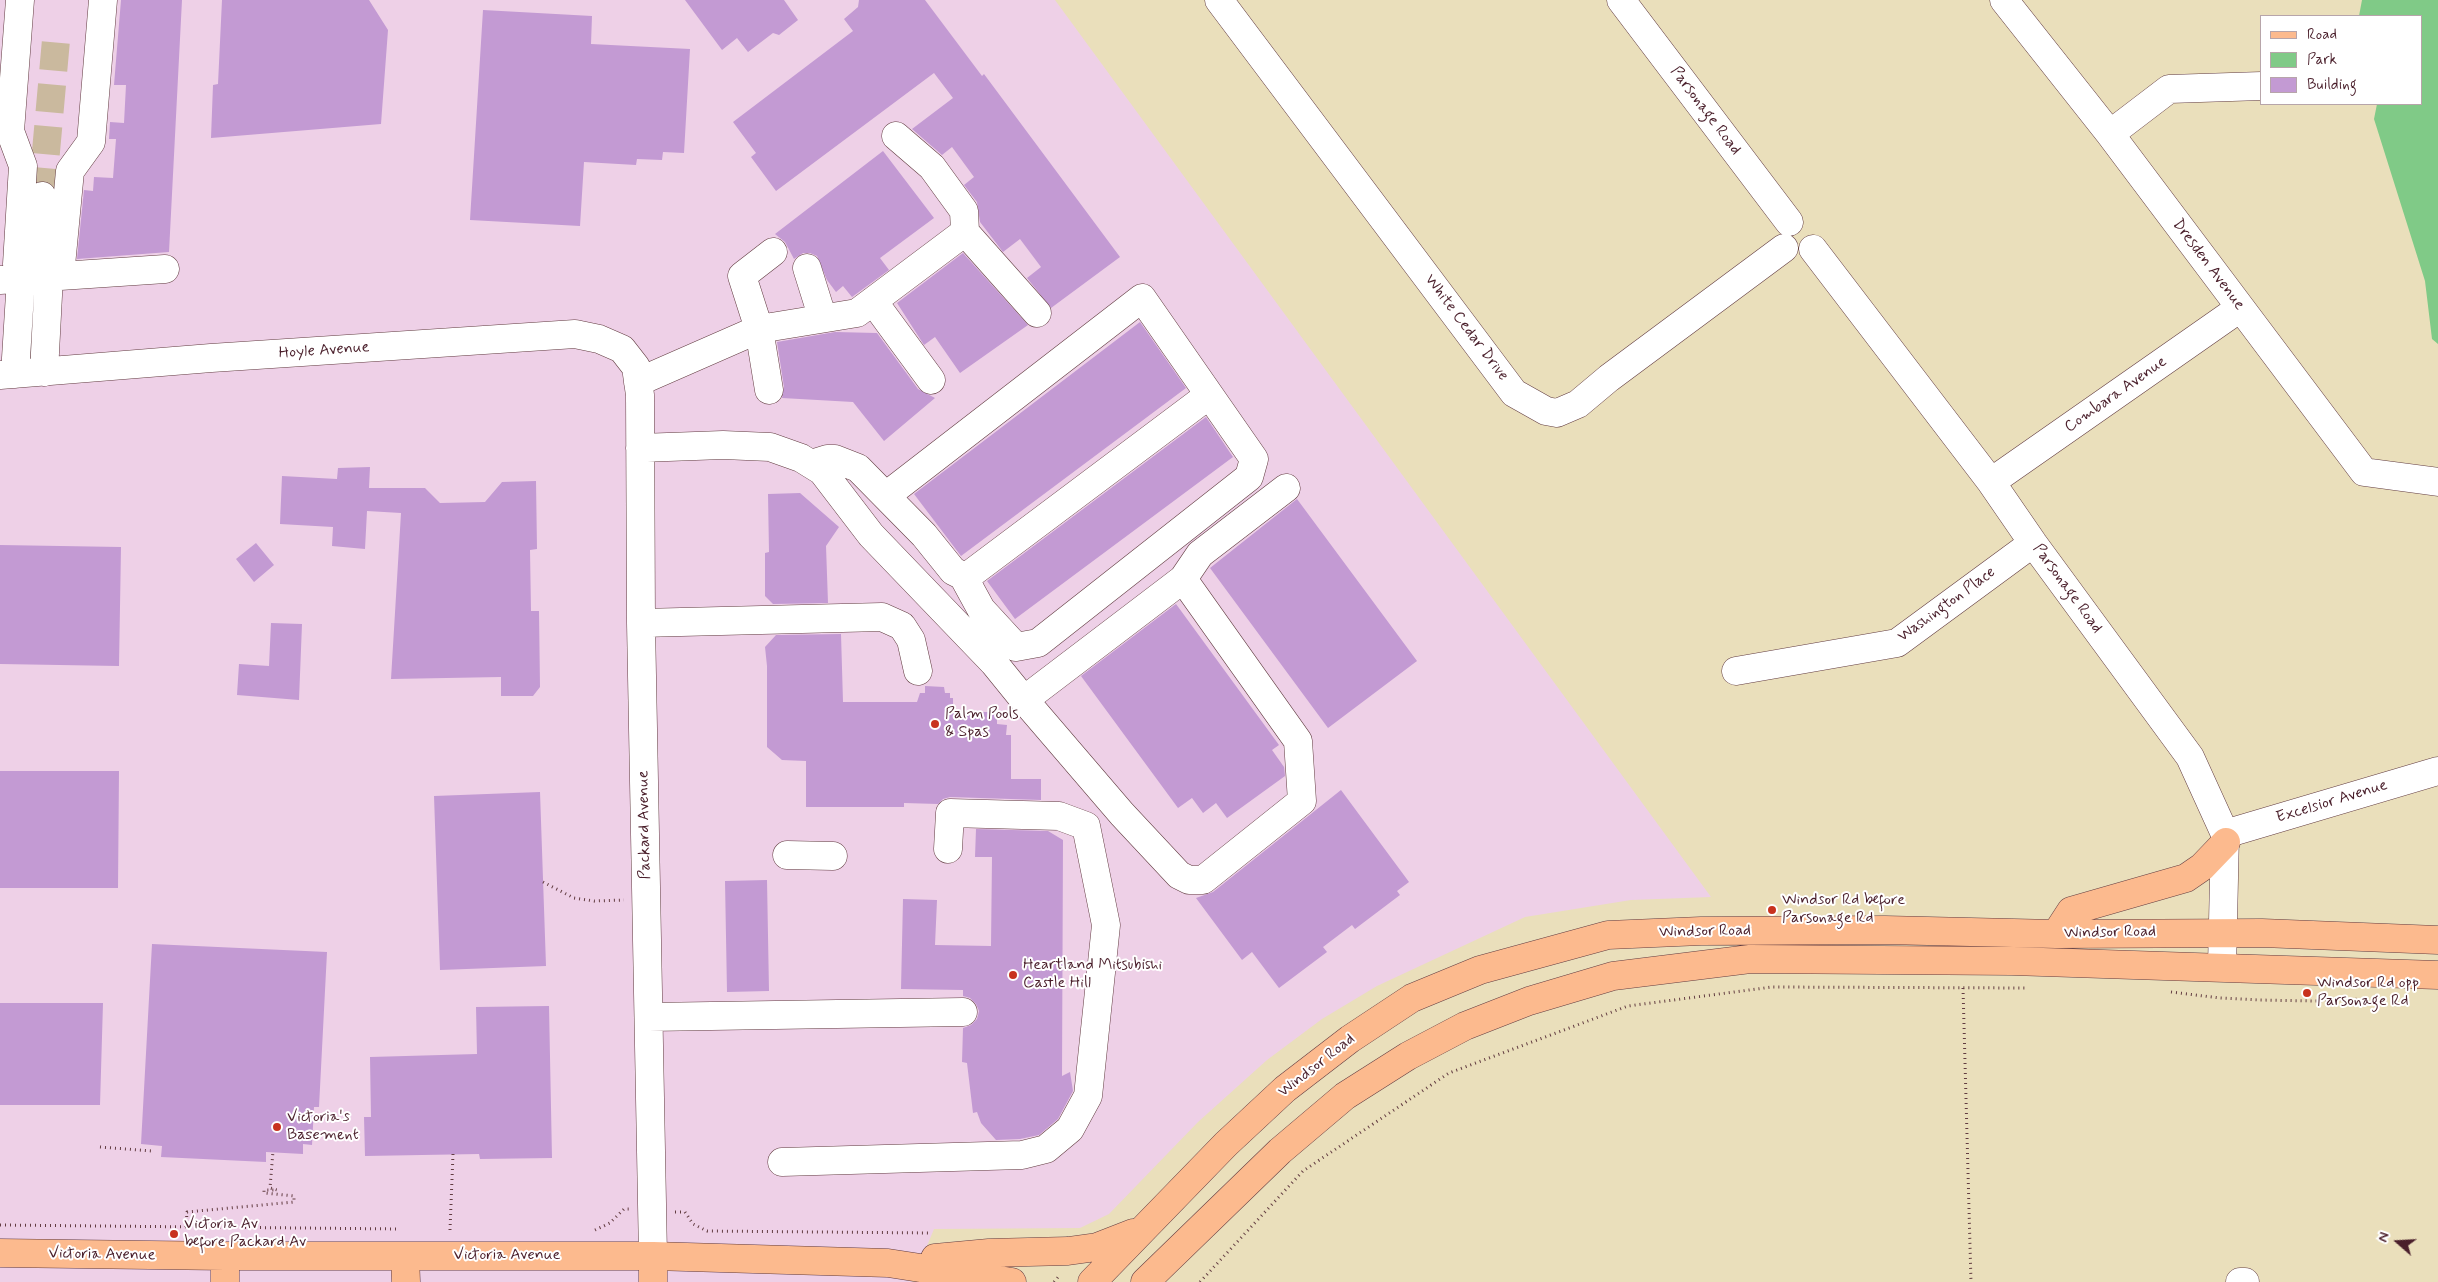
<!DOCTYPE html>
<html>
<head>
<meta charset="utf-8">
<style>
  body { margin:0 }
  #map { position:relative; width:2438px; height:1282px; overflow:hidden; background:#eadfbb; font-family:Mynerve,sans-serif }
  canvas { display:block }
  .legend { position:absolute; left:2260px; top:15px; width:162px; height:90px; box-sizing:border-box; background:#fff; border:1px solid #b7a5aa; margin:0; padding:6px 9px; list-style:none; font-size:15px; color:#4a1f2b }
  .legend li { display:flex; align-items:center; gap:10px; height:25px }
  .legend b { width:25px; border:1px solid #b7a5aa }
  .north { position:absolute; left:2373px; top:1217px; width:50px; height:50px; -webkit-text-stroke:4px #fff; paint-order:stroke; rotate:289deg; font-size:14px; font-weight:700; line-height:20px; text-align:center; color:#4a1f2b }
  .north::after { content:''; display:block; margin:auto; width:18px; height:22px; background:#4a1f2b; clip-path:polygon(50% 0,100% 100%,50% 72%,0 100%) }
</style>
</head>
<body>
<div id="map">
<canvas width="2438" height="1282"></canvas>
<ul class="legend">
<li><b style="height:6px;background:#fcba8e"></b>Road</li>
<li><b style="height:14px;background:#80ca87"></b>Park</li>
<li><b style="height:14px;background:#c39ad3"></b>Building</li>
</ul>
<div class="north">N</div>
</div>
<script>
const c = document.querySelector('canvas').getContext('2d');
c.lineJoin = 'round';
function fill(path, color) { c.fillStyle = color; c.fill(path, 'evenodd'); }
const shape = rows => new Path2D(rows.map(r => 'M' + r).join(''));
function trace(path, color, width, dash) { c.strokeStyle = color; c.lineWidth = width; c.lineCap = dash ? 'butt' : 'round'; c.setLineDash(dash || []); c.stroke(path); }
function drawText(font, color, halo, rows, align = 'center') {
  c.font = font + ' Mynerve,sans-serif'; c.lineWidth = 4; c.setLineDash([]); c.textBaseline = 'middle'; c.strokeStyle = halo; c.fillStyle = color; for (const [text, x, y, turn = 0] of rows) {
    c.save(); c.translate(x, y); c.rotate((+turn || 0) * Math.PI / 180); c.textAlign = isNaN(turn) ? turn : align; if (halo) c.strokeText(text, 0, 0); c.fillText(text, 0, 0); c.restore();
  }
}
fill(shape([
  [0,0,1055,0,1711,897,1631,900,1525,917,1377,986,1322,1019,1267,1060,1198,1122,1109,1214,1080,1228,934,1229,912,1282,0,1282]
]), '#eed0e7');
fill(shape([
  [2362,0,2438,0,2438,344,2432,339,2425,281,2374,119,2377,104,2422,104,2422,16,2359,16]
]), '#80ca87');
fill(shape([
  [121,0,182,0,169,252,77,259,84,190,93,191,94,177,113,178,116,139,109,139,110,122,124,123,126,85,114,85],
  [222,0,369,0,388,30,381,124,211,138,213,85,218,84],
  [685,0,784,0,798,20,779,35,773,33,748,52,737,38,722,50],
  [859,0,925,0,982,76,984,74,1120,257,1051,308,1027,278,1041,267,1020,239,1003,252,980,222,977,202,964,185,974,177,952,147,942,155,912,129,953,98,934,73,776,191,751,157,756,153,733,122,853,31,844,19,858,7],
  [483,10,592,16,591,44,690,49,684,153,663,152,662,160,637,159,636,165,584,162,580,226,470,220],
  [883,151,934,218,880,258,889,270,852,297,843,286,836,292,827,280,817,256,810,253,803,253,794,259,785,242,775,234],
  [963,253,1028,325,960,373,935,337,924,345,897,303],
  [1140,322,1186,388,961,556,914,494],
  [835,332,877,333,918,389,935,398,884,441,853,402,782,398,784,387,777,342],
  [1206,417,1233,457,1015,619,987,581],
  [370,467,369,488,425,488,440,503,485,502,502,482,536,481,537,549,530,550,531,611,539,611,540,687,533,696,501,696,501,677,391,679,401,513,367,511,365,549,332,546,333,527,280,524,282,476,337,479,338,468],
  [800,493,839,527,826,546,828,603,773,604,765,596,765,553,769,552,768,494],
  [1297,499,1417,661,1328,728,1210,568],
  [256,543,274,565,254,582,236,559],
  [0,545,121,547,119,666,0,664],
  [1176,604,1279,745,1272,750,1284,767,1285,776,1227,818,1216,803,1203,813,1192,798,1178,808,1081,676],
  [271,623,302,624,299,700,237,695,239,664,269,666],
  [841,634,843,702,917,702,920,693,925,693,925,686,944,687,945,693,950,693,950,698,953,698,953,712,997,712,997,724,1007,725,1006,735,1011,735,1011,779,1041,779,1041,800,950,797,943,799,938,804,904,803,904,807,806,807,806,761,782,760,767,747,767,666,765,647,776,635],
  [0,771,119,771,118,888,0,888],
  [1341,790,1409,882,1397,891,1400,895,1355,929,1352,925,1323,947,1327,952,1279,988,1252,952,1242,960,1196,898,1213,892],
  [540,792,546,966,440,970,434,796],
  [976,829,1048,831,1063,840,1062,1076,1070,1072,1073,1091,1058,1119,1039,1135,1020,1139,996,1140,981,1123,977,1112,973,1113,967,1063,962,1062,963,1028,971,1025,977,1019,979,1011,976,1004,970,998,963,996,963,990,901,989,903,899,937,900,935,945,991,946,992,857,975,857],
  [767,880,769,991,727,992,725,881],
  [152,944,327,952,319,1107,314,1107,312,1145,303,1144,303,1154,266,1152,266,1162,161,1157,162,1146,141,1144],
  [0,1003,103,1003,100,1105,0,1105],
  [549,1006,552,1158,480,1159,479,1154,365,1156,364,1117,371,1117,370,1057,477,1054,476,1007]
]), '#c39ad3');
trace(shape([
  [42,196,57,29]
]), '#cab99e', 28, [28, 14]);
const minor = shape([
  [1219,0,1514,393,1546,411,1557,413,1578,404,1609,378,1784,248],
  [1621,0,1789,222],
  [2004,0,2110,134,2364,472,2438,482],
  [2110,134,2169,89,2262,86],
  [965,232,1037,313],
  [1813,249,1991,482,2033,543,2190,757,2225,834,2222,967],
  [807,268,822,316],
  [60,276,70,171,91,142,103,0],
  [34,277,42,196],
  [0,280,165,269],
  [873,301,931,380],
  [44,372,49,276],
  [15,374,21,278,17,264,23,166,10,131,20,0],
  [0,375,211,358,575,334,599,339,622,349,636,367,640,395,641,623,653,1256],
  [638,382,759,329,857,313,965,232,964,211,932,167,896,136],
  [769,390,759,329,742,276,773,252],
  [640,448,723,445,770,447,801,458,822,471,871,535,994,663,1024,700,1032,709,1122,814,1179,875,1189,880,1203,880,1302,801,1298,741,1183,579,1024,700],
  [811,464,827,459,835,459,858,468,924,535,953,571,963,576,969,575,1209,395],
  [1991,482,2240,308],
  [887,495,1142,298,1254,459,1249,477,1038,643,1016,647,981,609,963,576],
  [1183,579,1200,554,1286,488],
  [641,623,882,617,902,626,911,640,918,671],
  [1736,671,1897,643,2033,543],
  [2225,834,2438,771],
  [787,855,833,856],
  [649,1017,963,1012],
  [782,1162,1022,1155,1046,1149,1070,1129,1088,1096,1106,925,1086,826,1059,816,950,813,948,849],
  [2240,1282,2245,1282]
]);
const major = shape([
  [2056,934,2071,911,2186,878,2202,867,2226,842],
  [0,1253,225,1256,653,1256,888,1263,1012,1282],
  [225,1256,225,1282],
  [405,1256,406,1282],
  [935,1258,989,1253,1068,1251,1097,1247,1133,1233],
  [653,1282,653,1256],
  [1092,1282,1226,1144,1285,1089,1350,1039,1412,998,1480,970,1608,935,1701,931,1885,930,2056,934,2262,933,2438,940],
  [1145,1282,1280,1151,1345,1096,1408,1056,1465,1026,1529,1001,1613,976,1750,959,2012,961,2438,975]
]);
trace(minor, '#623c41', 29);
trace(major, '#623c41', 29);
trace(shape([
  [543,882,574,898,594,901,624,900],
  [1963,988,1971,1282],
  [2171,992,2220,998,2259,1000,2314,1001,2360,999],
  [100,1147,152,1151],
  [675,1212,685,1212,693,1224,707,1231,931,1233],
  [0,1225,399,1229],
  [186,1227,187,1212,294,1202,294,1196,264,1193,264,1190,277,1190,270,1188,273,1151],
  [450,1230,453,1154],
  [595,1230,610,1223,624,1209,629,1209],
  [1054,1282,1059,1276],
  [1200,1282,1303,1171,1449,1073,1628,1006,1772,987,2028,988]
]), '#623c41', 3, [1, 4]);
trace(minor, '#fff', 28);
trace(major, '#fcba8e', 28);
for (const [x, y, r, color] of [
  [935,724,5,"#c8321e"],
  [1772,910,5,"#c8321e"],
  [1013,975,5,"#c8321e"],
  [2307,993,5,"#c8321e"],
  [277,1127,5,"#c8321e"],
  [174,1234,5,"#c8321e"]
]) { const dot = new Path2D(); dot.arc(x, y, r, 0, 2 * Math.PI); c.fillStyle = color; c.fill(dot); trace(dot, '#fff', 2); }
drawText('16px', '#4a1f2b', '#fff', [
  ["Parsonage Road",1705,111,53],
  ["Dresden Avenue",2208,265,53],
  ["White Cedar Drive",1466,328,53],
  ["Hoyle Avenue",324,351,-4],
  ["Combara Avenue",2116,395,-35],
  ["Parsonage Road",2067,589,54],
  ["Washington Place",1947,605,-36],
  ["Excelsior Avenue",2332,802,-17],
  ["Packard Avenue",645,825,-91],
  ["Windsor Road",1705,932,-1],
  ["Windsor Road",2110,933,-1],
  ["Windsor Road",1317,1066,-38],
  ["Victoria Avenue",102,1255,1],
  ["Victoria Avenue",507,1256]
]);
drawText('16px', '#4a1f2b', '#fff', [
  ["Palm Pools",945,715],
  ["& Spas",945,733],
  ["Windsor Rd before",1782,901],
  ["Parsonage Rd",1782,919],
  ["Heartland Mitsubishi",1023,966],
  ["Castle Hill",1023,984],
  ["Windsor Rd opp",2317,984],
  ["Parsonage Rd",2317,1002],
  ["Victoria's",287,1118],
  ["Basement",287,1136],
  ["Victoria Av",184,1225],
  ["before Packard Av",184,1243]
], 'left');
</script>
</body>
</html>
